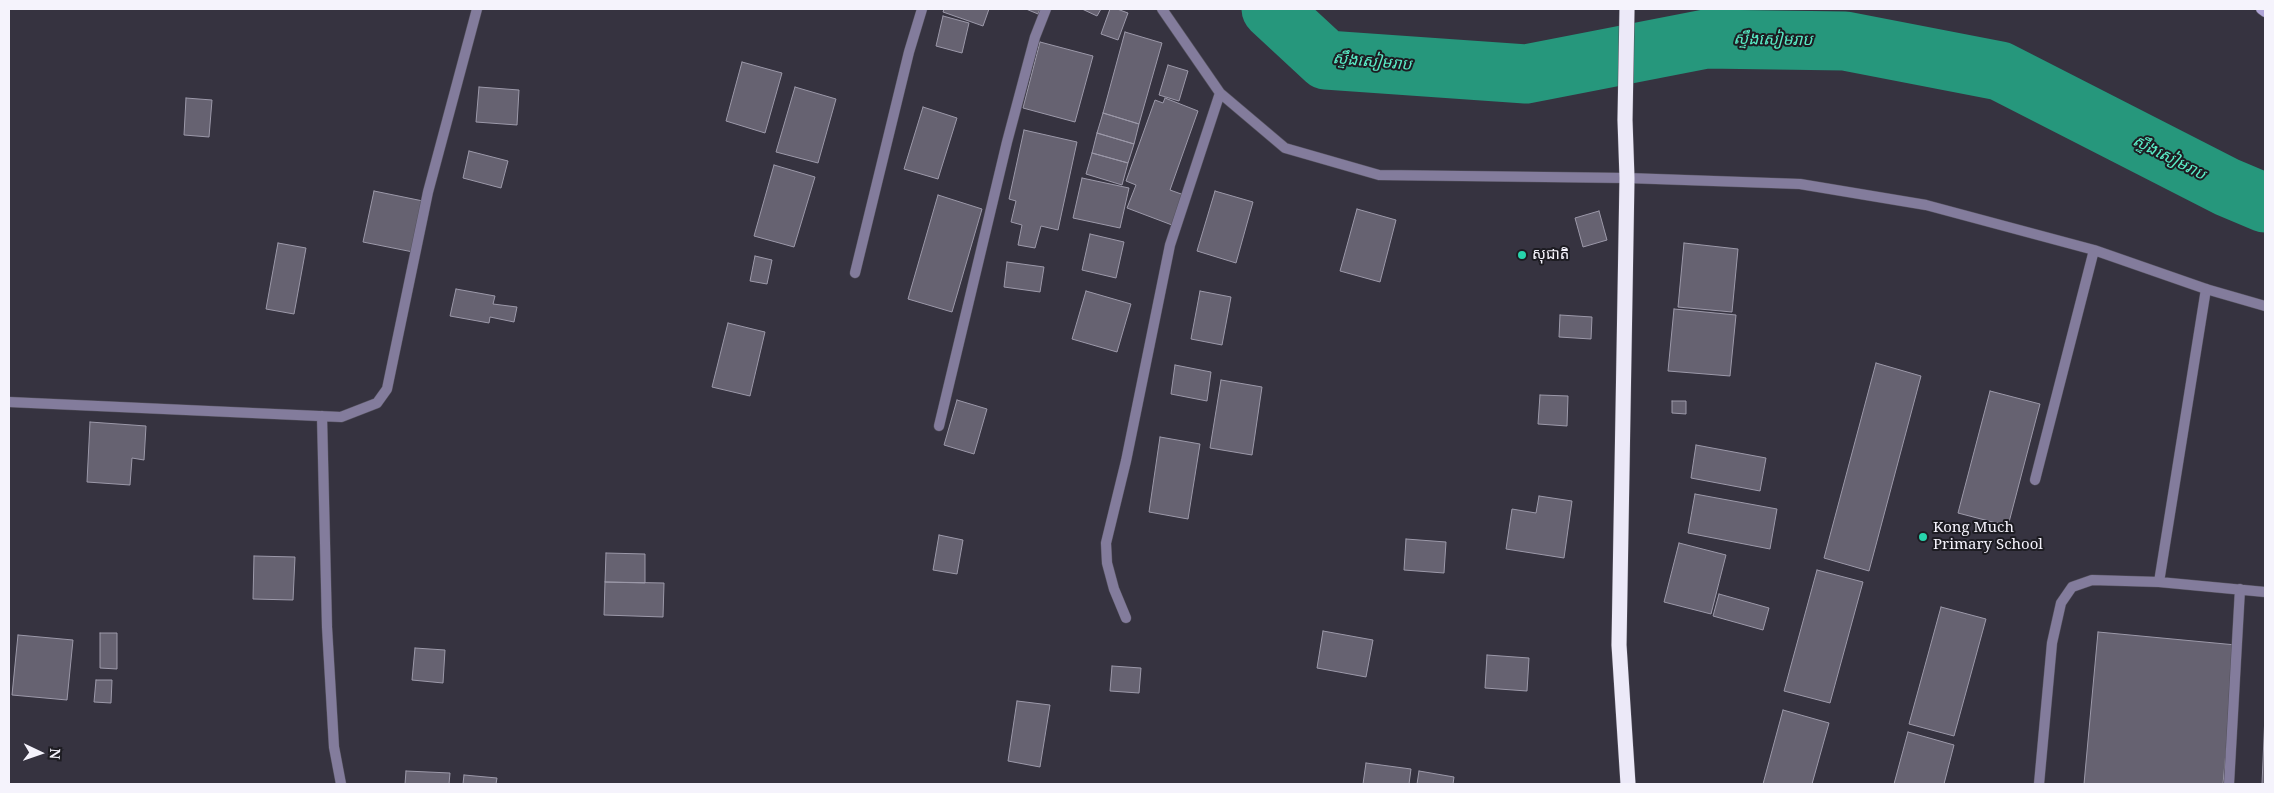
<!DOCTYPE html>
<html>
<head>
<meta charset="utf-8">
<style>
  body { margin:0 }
  #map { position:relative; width:2274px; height:793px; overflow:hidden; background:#363340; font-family:"Noto Serif",serif }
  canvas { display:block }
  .frame { position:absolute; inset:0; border:10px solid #f5f3fc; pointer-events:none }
  .north { position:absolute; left:15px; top:728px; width:50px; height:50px; -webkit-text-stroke:4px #1d1c22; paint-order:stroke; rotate:93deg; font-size:14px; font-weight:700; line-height:20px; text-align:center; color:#f5f3fc }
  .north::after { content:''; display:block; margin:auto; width:18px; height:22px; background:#f5f3fc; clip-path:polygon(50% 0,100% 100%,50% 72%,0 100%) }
</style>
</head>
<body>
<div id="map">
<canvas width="2274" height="793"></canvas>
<div class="frame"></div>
<div class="north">N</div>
</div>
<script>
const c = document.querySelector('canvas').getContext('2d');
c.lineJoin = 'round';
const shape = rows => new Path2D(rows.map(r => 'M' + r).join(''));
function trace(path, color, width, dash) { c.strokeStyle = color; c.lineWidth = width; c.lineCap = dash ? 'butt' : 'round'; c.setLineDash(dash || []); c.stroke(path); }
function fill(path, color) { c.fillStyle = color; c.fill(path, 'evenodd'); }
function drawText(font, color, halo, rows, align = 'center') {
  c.font = font + ' "Noto Serif","Noto Sans Khmer",serif'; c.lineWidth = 4; c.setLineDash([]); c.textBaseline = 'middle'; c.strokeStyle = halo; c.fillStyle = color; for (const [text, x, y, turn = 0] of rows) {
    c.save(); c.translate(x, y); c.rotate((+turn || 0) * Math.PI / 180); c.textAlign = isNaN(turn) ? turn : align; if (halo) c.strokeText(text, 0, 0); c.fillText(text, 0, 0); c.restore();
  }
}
trace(shape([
  [1271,9,1326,60,1526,74,1706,39,1845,41,2000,71,2227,187,2265,203]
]), '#26977c', 59);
const building = shape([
  [944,9,989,9,983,26,943,12,944,9],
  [1026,9,1040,9,1038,14,1026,9],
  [1082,9,1101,9,1097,16,1082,9],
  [1110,9,1117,9,1128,13,1118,40,1101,34,1110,9],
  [943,16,969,23,962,53,936,46,943,16],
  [1125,32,1162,43,1139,124,1103,113,1125,32],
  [1040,42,1093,56,1075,122,1023,108,1040,42],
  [742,62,782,73,765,133,726,121,742,62],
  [1168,65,1188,71,1179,101,1159,95,1168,65],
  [479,87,519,90,517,125,476,122,479,87],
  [795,87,836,99,818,163,776,152,795,87],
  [186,98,212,100,209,137,184,135,186,98],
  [1165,98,1198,111,1170,190,1184,195,1172,225,1127,208,1136,185,1126,181,1155,100,1163,103,1165,98],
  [923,107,957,118,938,179,904,169,923,107],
  [1103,113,1139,124,1134,144,1097,133,1103,113],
  [1024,130,1077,142,1058,230,1041,226,1035,248,1018,245,1022,225,1011,222,1016,201,1009,199,1024,130],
  [1097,133,1134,144,1128,163,1092,153,1097,133],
  [469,151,508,161,501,188,463,178,469,151],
  [1092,153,1128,163,1122,185,1086,174,1092,153],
  [774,165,815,177,794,247,754,236,774,165],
  [1082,178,1129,188,1120,228,1073,218,1082,178],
  [374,191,423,201,413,252,363,242,374,191],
  [1215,191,1253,202,1236,263,1197,251,1215,191],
  [938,195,982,209,952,312,908,299,938,195],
  [1357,209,1396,220,1380,282,1340,271,1357,209],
  [1599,211,1607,240,1583,247,1575,218,1599,211],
  [1090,234,1124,242,1116,278,1082,270,1090,234],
  [278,243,306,248,294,314,266,309,278,243],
  [1684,243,1738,249,1732,312,1678,307,1684,243],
  [755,256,772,260,767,284,750,281,755,256],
  [1007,262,1044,267,1040,292,1004,287,1007,262],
  [456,289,495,296,493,304,517,307,514,322,490,317,489,323,450,316,456,289],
  [1086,291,1131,304,1117,352,1072,339,1086,291],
  [1200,291,1231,297,1222,345,1191,339,1200,291],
  [1674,309,1736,315,1730,376,1668,371,1674,309],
  [1560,315,1592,317,1591,339,1559,337,1560,315],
  [728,323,765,332,750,396,712,387,728,323],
  [1876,363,1921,376,1869,571,1824,558,1876,363],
  [1175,365,1211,372,1207,401,1171,394,1175,365],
  [1221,380,1262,387,1252,455,1210,448,1221,380],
  [1990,391,2040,404,2008,526,1958,513,1990,391],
  [1540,395,1568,396,1567,426,1538,424,1540,395],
  [957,400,987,409,974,454,944,445,957,400],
  [1672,401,1686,401,1686,414,1672,413,1672,401],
  [90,422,146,426,144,460,132,458,130,485,87,482,90,422],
  [1160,437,1200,444,1188,519,1149,512,1160,437],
  [1696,445,1766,458,1760,491,1691,478,1696,445],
  [1695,494,1777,509,1770,549,1688,533,1695,494],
  [1539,496,1572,501,1564,558,1506,549,1512,509,1536,513,1539,496],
  [939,535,963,540,957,574,933,570,939,535],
  [1406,539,1446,542,1444,573,1404,570,1406,539],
  [1679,543,1726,555,1711,614,1664,602,1679,543],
  [606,553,645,554,645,583,605,582,606,553],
  [254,556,295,557,293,600,253,599,254,556],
  [1817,570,1863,582,1830,703,1784,691,1817,570],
  [605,582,664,583,663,617,604,615,605,582],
  [1719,594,1769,608,1763,630,1713,616,1719,594],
  [1941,607,1986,619,1954,736,1909,724,1941,607],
  [1323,631,1373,640,1366,677,1317,668,1323,631],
  [2098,632,2236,645,2223,784,2084,784,2098,632],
  [100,633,117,633,117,669,100,668,100,633],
  [18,635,73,640,67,700,12,695,18,635],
  [415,648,445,650,443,683,412,680,415,648],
  [1487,655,1529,658,1527,691,1485,688,1487,655],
  [1112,666,1141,668,1139,693,1110,691,1112,666],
  [96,680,112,680,111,703,94,702,96,680],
  [1017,701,1050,705,1040,767,1008,761,1017,701],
  [1783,710,1829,723,1812,784,1763,784,1783,710],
  [2265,714,2265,784,2262,784,2265,714],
  [1908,732,1954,745,1944,784,1894,784,1908,732],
  [1366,763,1411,769,1409,784,1363,784,1366,763],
  [406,771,450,773,449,784,405,784,406,771],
  [1419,771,1454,777,1453,784,1417,784,1419,771],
  [464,775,497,778,496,784,463,784,464,775]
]);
fill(building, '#666271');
trace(building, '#9c99a9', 1);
const lane = shape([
  [2159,582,2206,289],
  [2039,784,2052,643,2061,603,2072,587,2092,580,2159,582,2265,592],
  [2229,784,2240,589]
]);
const street = shape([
  [1162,9,1220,93,1285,148,1379,175,1627,178,1800,184,1926,205,2094,250,2206,289,2265,306],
  [855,273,909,52,922,9],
  [9,402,341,417,377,403,387,389,428,192,477,9],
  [322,416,327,627,334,747,341,784],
  [939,426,1007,142,1035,37,1046,9],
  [2035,480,2094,250],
  [1126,618,1114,589,1107,563,1106,543,1126,461,1170,245,1220,93]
]);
const secondary = shape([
  [2261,9,2265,12]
]);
const highway = shape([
  [1627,9,1625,120,1627,178,1619,645,1628,784]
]);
trace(lane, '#55525e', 11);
trace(street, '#55525e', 11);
trace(secondary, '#55525e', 11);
trace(highway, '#55525e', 16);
trace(lane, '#837c9c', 10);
trace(street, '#837c9c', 10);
trace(secondary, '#afa4d6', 10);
trace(highway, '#ece9f8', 15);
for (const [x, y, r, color] of [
  [1522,255,5,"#27d5ad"],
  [1923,537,5,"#27d5ad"]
]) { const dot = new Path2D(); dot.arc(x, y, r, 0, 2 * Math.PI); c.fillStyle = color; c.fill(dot); trace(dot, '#1d1c22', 2); }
drawText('15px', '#f5f3fc', '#1d1c22', [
  ["សុជាតិ",1532,255],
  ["Kong Much",1933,528],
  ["Primary School",1933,545]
], 'left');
drawText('italic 16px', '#59ebc5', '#1d1c22', [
  ["ស្ទឹងសៀមរាប",1773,40,1],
  ["ស្ទឹងសៀមរាប",1372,62,5],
  ["ស្ទឹងសៀមរាប",2169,158,27]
]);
</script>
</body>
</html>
